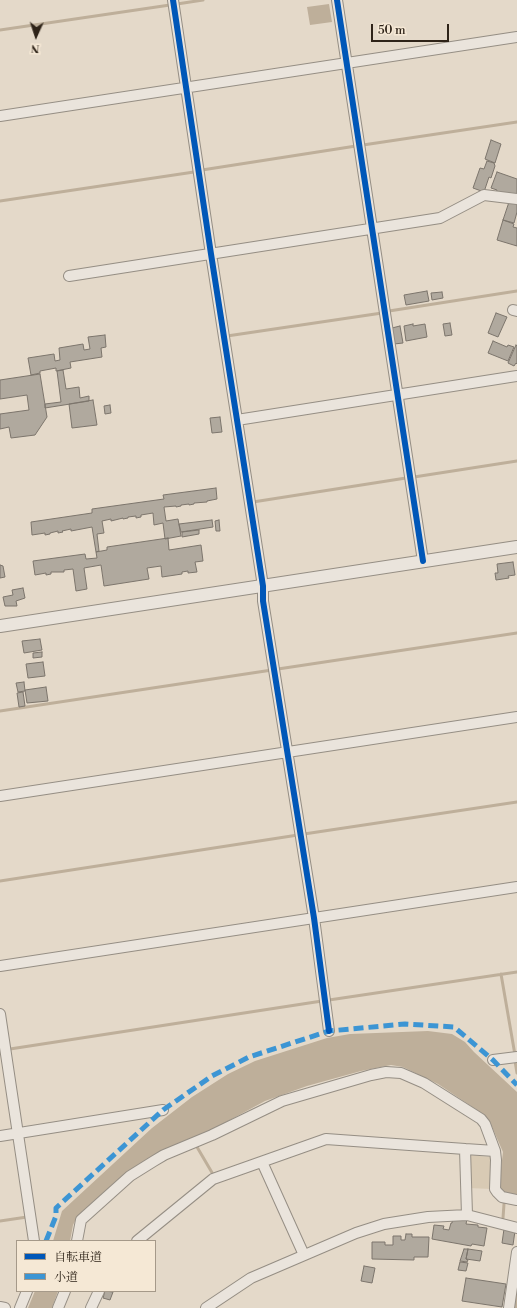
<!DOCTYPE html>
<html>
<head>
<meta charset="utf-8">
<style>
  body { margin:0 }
  #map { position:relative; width:517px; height:1308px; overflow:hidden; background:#e4d9c9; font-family:"Libre Bodoni","Noto Serif JP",serif }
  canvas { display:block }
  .legend { position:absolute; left:16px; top:1240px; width:140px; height:52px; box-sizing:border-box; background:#f5e8d5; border:1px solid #a59989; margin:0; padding:5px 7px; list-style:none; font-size:12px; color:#2e2318 }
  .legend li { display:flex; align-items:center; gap:8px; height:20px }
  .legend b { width:20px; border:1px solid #a59989 }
  .north { position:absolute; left:16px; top:16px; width:40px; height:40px; -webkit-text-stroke:3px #f5e8d5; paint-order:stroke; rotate:183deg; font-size:11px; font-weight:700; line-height:16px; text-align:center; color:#2e2318 }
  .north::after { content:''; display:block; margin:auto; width:14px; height:18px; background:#2e2318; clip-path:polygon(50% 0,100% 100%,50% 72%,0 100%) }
  .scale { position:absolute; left:371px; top:24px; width:78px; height:18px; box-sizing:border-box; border:2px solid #2e2318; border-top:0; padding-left:5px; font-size:12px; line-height:14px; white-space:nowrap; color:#2e2318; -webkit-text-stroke:3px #f5e8d5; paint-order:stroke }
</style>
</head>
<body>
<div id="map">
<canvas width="517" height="1308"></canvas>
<ul class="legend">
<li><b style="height:5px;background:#0057b8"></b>自転車道</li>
<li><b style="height:5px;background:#3c95d4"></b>小道</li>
</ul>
<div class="north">N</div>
<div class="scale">50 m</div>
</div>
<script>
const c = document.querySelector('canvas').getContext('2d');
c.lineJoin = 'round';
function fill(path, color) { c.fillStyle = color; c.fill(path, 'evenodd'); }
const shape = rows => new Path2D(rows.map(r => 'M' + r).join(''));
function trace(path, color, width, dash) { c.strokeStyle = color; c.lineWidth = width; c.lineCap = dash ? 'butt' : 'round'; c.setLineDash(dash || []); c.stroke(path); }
fill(shape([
  [467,1155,491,1157,490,1181,492,1182,492,1189,468,1188]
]), '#d8cab4');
fill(shape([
  [329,4,332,22,310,25,307,7],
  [428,1031,452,1034,465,1042,474,1052,517,1092,517,1195,505,1193,499,1186,503,1152,489,1120,483,1114,438,1084,403,1067,391,1065,361,1071,307,1086,265,1101,204,1134,157,1154,121,1177,77,1217,73,1225,70,1241,53,1241,62,1211,152,1128,192,1097,228,1074,255,1061,327,1038,350,1034],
  [35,1291,58,1291,52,1308,28,1308]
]), '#beaf9a');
trace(shape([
  [177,4,203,0],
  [0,30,170,5],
  [363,145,517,122],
  [202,170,356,146],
  [0,201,194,172],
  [389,311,517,291],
  [227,336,382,313],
  [414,477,517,461],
  [253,502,406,478],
  [278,669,517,633],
  [0,711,272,670],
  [304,834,517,802],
  [0,881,298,835],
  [501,974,515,1055],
  [329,1000,517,972],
  [10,1049,322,1001],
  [515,1061,517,1073],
  [197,1147,214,1176],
  [503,1218,504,1204],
  [0,1221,27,1217],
  [516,1308,517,1296]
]), '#beaf9a', 3);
const building = shape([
  [491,140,501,144,495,163,485,159,491,140],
  [487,161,494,163,495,166,491,178,489,177,484,192,473,188,480,168,484,169,487,161],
  [497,172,517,179,517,195,509,193,508,197,496,193,497,190,491,188,497,172],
  [509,202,517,204,517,212,514,223,503,220,509,202],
  [503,220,514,224,513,227,517,228,517,246,497,240,503,220],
  [427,291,429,301,406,305,404,295,427,291],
  [442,292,443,298,432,300,431,293,442,292],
  [496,313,507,317,498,337,488,333,496,313],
  [450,323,452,335,445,336,443,324,450,323],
  [413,324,413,326,425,324,427,337,406,341,404,326,413,324],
  [400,326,403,343,394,344,392,328,400,326],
  [105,335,106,347,101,348,102,357,70,362,71,368,56,371,56,368,40,371,40,373,31,375,28,358,54,354,55,361,60,360,59,348,83,344,84,350,90,349,88,337,105,335],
  [493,341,507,347,508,345,514,347,508,361,488,353,493,341],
  [516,345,517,346,517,364,516,363,514,366,508,363,516,345],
  [63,370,66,389,79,387,80,398,89,396,89,401,45,408,45,404,61,402,57,371,63,370],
  [40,374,47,417,35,435,11,438,9,427,0,429,0,414,29,410,27,395,0,399,0,380,40,374],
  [93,400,97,425,72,428,69,404,93,400],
  [110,405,111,413,105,414,104,406,110,405],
  [220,417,222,432,212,433,210,418,220,417],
  [216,488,217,499,207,501,207,502,194,503,194,504,189,505,189,504,181,505,181,506,176,507,176,506,164,507,166,521,178,519,181,536,165,539,163,523,154,525,153,513,141,515,141,517,136,518,136,516,128,517,128,518,123,519,123,518,111,521,111,519,102,521,104,533,97,534,99,551,96,552,92,527,71,531,71,529,62,531,63,532,58,533,58,531,50,533,50,534,45,535,45,533,32,535,31,522,92,513,92,509,164,499,163,495,216,488],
  [212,520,213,527,181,532,179,524,212,520],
  [219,520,220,531,216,531,215,521,219,520],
  [199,530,199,534,182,537,182,532,199,530],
  [168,538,169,550,201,545,203,561,195,562,197,572,188,573,188,571,182,572,182,574,162,577,161,566,147,568,149,579,104,586,101,565,84,568,87,589,76,591,73,569,64,570,64,572,51,572,51,574,46,575,46,573,35,575,33,561,85,554,86,559,97,558,96,552,107,550,107,547,168,538],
  [513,562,515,575,508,576,509,578,496,580,495,573,498,573,497,564,513,562],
  [0,565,3,566,5,577,0,578,0,565],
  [23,588,25,598,16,601,17,606,5,606,3,597,13,595,12,590,23,588],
  [40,639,42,650,24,653,22,641,40,639],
  [42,652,42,657,33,658,33,653,42,652],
  [43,662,45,676,28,678,26,664,43,662],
  [24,682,25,691,18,692,16,683,24,682],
  [46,687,48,701,27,703,25,690,46,687],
  [23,692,25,706,19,707,17,693,23,692],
  [453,1219,467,1219,466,1224,478,1225,478,1227,487,1228,484,1246,472,1244,471,1246,432,1239,434,1225,444,1226,443,1229,449,1230,451,1223,452,1223,453,1219],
  [504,1229,515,1231,513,1245,502,1243,504,1229],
  [406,1234,412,1234,412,1237,429,1237,428,1257,414,1257,414,1260,372,1259,372,1242,385,1242,385,1245,393,1245,393,1236,401,1236,401,1240,405,1240,406,1234],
  [464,1249,468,1249,466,1259,468,1260,467,1262,460,1261,464,1249],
  [468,1249,482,1251,480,1261,466,1259,468,1249],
  [460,1262,468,1263,466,1271,458,1270,460,1262],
  [364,1266,375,1268,372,1283,361,1281,364,1266],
  [466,1278,506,1284,502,1307,462,1301,466,1278],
  [105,1291,113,1292,110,1300,103,1298,105,1291]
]);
fill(building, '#b0a99e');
trace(building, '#7c756c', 1);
const minor = shape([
  [173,0,211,254,263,586,263,601,314,918,329,1031],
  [337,0,423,561],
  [0,116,517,37],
  [69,276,440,218,484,195,517,199],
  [513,310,517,311],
  [237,420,517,376],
  [0,796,517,717],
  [0,966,517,887],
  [0,1014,34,1241],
  [493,1060,517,1057],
  [0,1136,163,1110],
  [262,1162,304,1255],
  [467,1215,465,1149,495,1151,496,1160,495,1189,497,1192,502,1197,517,1200],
  [77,1241,81,1220,130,1176,154,1161,164,1155,212,1135,282,1101,371,1075,386,1072,401,1073,424,1083,481,1119,485,1124,495,1151],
  [137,1241,213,1179,326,1139,465,1149],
  [0,1307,5,1308],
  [20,1308,27,1291],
  [58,1308,65,1291],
  [91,1308,99,1291],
  [206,1308,251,1278,356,1233,384,1224,428,1217,467,1215,517,1228],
  [509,1308,517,1252]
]);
const tertiary = shape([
  [0,626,517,547]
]);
trace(minor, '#958e84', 12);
trace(tertiary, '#958e84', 14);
trace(minor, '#eae4dc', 10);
trace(tertiary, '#eae4dc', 12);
trace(shape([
  [46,1241,56,1216,56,1208,163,1110,212,1076,249,1057,329,1031,405,1024,454,1027,493,1060,517,1085]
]), '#3c95d4', 5, [10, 5]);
trace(shape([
  [173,0,211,254,263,586,263,601,314,918,329,1031],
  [337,0,423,561]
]), '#0057b8', 6);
</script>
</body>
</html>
